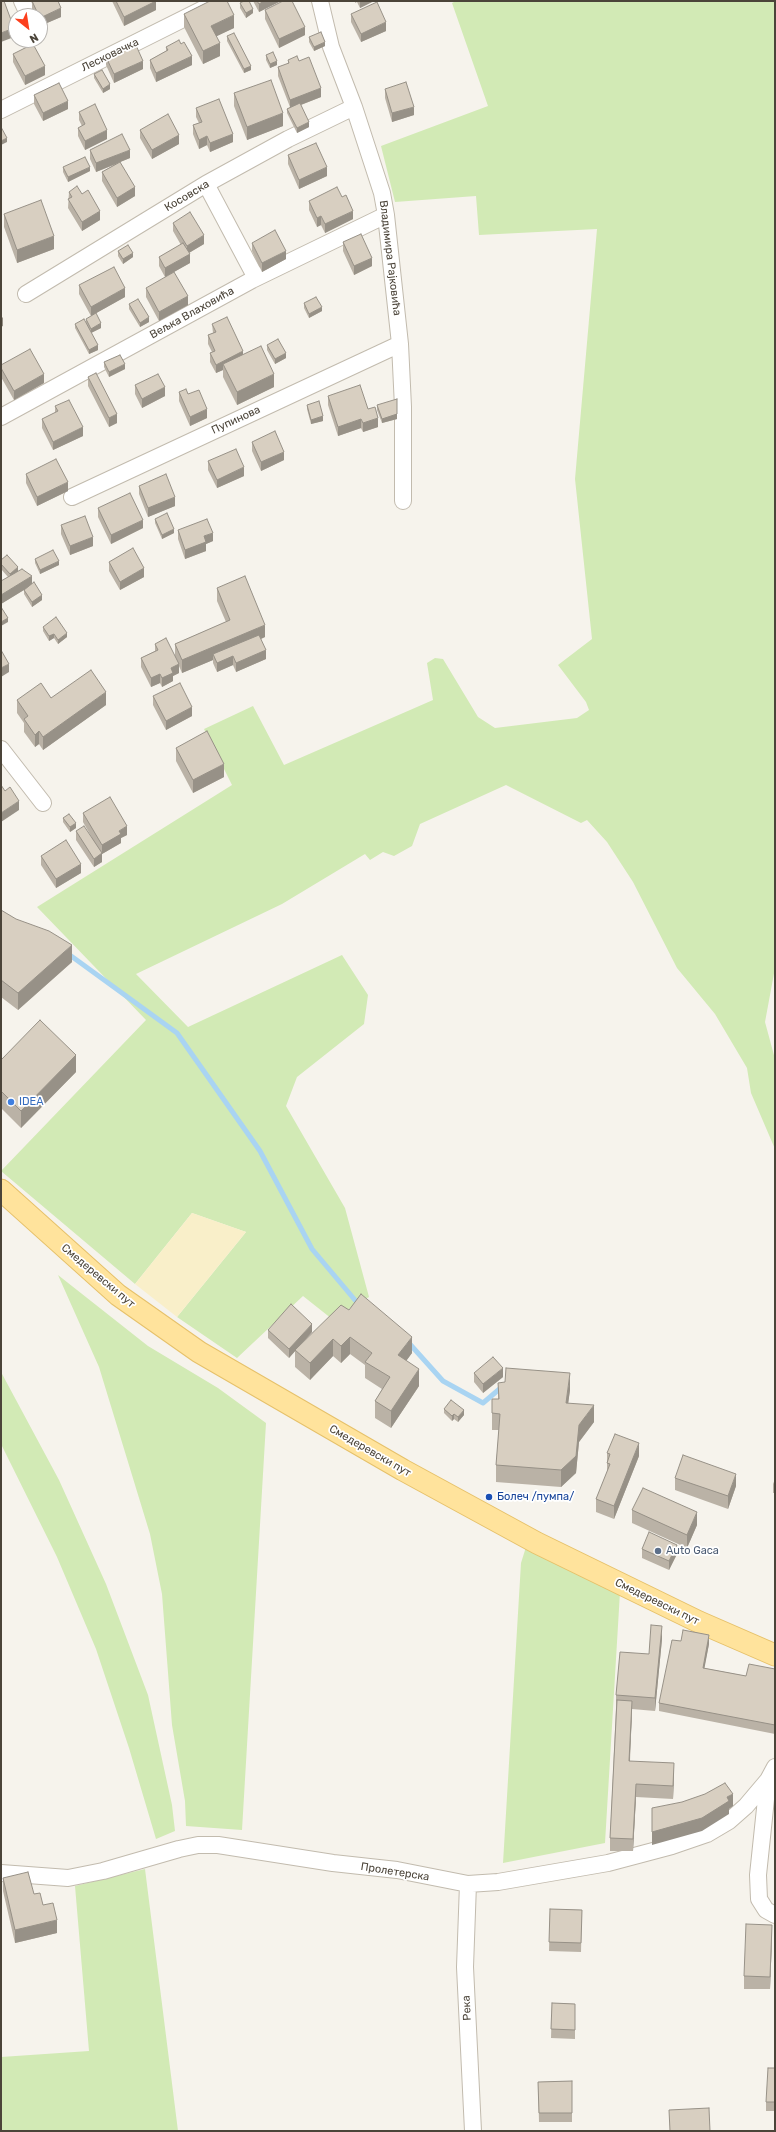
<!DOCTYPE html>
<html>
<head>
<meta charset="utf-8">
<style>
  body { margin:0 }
  #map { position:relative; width:776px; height:2132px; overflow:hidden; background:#f6f3ec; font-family:Rubik,sans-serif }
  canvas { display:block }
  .frame { position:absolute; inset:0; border:2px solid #4b4439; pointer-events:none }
  .north { position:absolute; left:8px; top:8px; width:40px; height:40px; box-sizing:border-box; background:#fff; border:1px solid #b7b4b0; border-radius:50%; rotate:150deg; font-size:11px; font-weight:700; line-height:16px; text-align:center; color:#4b4439 }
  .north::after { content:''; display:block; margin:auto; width:14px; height:18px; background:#fc3f1d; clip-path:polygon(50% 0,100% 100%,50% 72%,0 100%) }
</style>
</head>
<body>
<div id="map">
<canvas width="776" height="2132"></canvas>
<div class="frame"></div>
<div class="north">N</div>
</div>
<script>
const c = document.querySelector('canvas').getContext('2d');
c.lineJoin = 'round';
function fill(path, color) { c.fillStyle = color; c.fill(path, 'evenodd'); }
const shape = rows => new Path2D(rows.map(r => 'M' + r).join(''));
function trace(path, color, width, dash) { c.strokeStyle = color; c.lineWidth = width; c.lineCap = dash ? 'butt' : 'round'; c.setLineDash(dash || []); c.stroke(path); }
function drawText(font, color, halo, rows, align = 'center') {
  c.font = font + ' Rubik,sans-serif'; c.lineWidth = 3.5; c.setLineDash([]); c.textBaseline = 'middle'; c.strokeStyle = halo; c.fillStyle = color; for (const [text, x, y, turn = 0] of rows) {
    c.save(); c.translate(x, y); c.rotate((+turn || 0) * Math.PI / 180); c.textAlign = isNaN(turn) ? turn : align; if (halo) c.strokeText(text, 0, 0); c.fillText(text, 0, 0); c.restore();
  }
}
fill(shape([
  [456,1,775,1,775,968,765,1022,775,1059,775,1149,751,1093,747,1068,715,1014,677,968,633,882,607,842,587,820,581,823,506,785,420,824,412,846,394,856,383,852,370,860,365,854,282,904,136,974,188,1027,342,955,368,995,364,1024,297,1077,286,1106,345,1208,369,1297,332,1319,303,1296,237,1358,177,1317,246,1232,192,1213,135,1284,1,1171,146,1020,37,907,232,785,204,729,253,706,284,765,433,700,427,663,435,658,443,659,478,717,495,728,577,718,589,710,586,702,558,665,592,639,575,479,597,229,479,235,476,196,395,202,381,146,488,106,452,3],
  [58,1275,148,1346,218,1388,266,1423,242,1830,186,1826,185,1801,172,1725,162,1594,150,1534,99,1367],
  [1,1372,59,1480,106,1584,148,1695,172,1805,175,1831,156,1839,129,1748,96,1649,57,1557,1,1444],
  [526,1547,620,1592,605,1843,503,1863,521,1563],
  [145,1869,178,2131,1,2131,1,2057,89,2051,75,1886]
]), '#d2eab5');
fill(shape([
  [192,1213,246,1232,177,1317,135,1284]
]), '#f9efc9');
trace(shape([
  [67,953,177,1033,260,1151,312,1249,360,1306],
  [408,1342,443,1381,483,1403,503,1386]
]), '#a9d4f2', 5);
const minor = shape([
  [22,1,29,16],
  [320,1,331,47,354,107,382,193,386,215,400,344,403,407,403,501],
  [1,110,219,1],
  [206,184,256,278],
  [26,294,206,184,288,139,354,107],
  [1,417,252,280,386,215],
  [72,497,400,344],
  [1,749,43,803],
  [768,1780,758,1875,759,1899,766,1910,775,1915],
  [1,1873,68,1878,103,1871,179,1849,198,1845,218,1845,333,1863,397,1870,468,1884,498,1882,608,1863,672,1846,707,1834,729,1821,746,1806,768,1780,775,1767],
  [468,1884,465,1967,473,2131]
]);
const major = shape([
  [1,1190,118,1295,199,1352,403,1470,537,1543,699,1622,775,1655]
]);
trace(minor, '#c2bbae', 18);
trace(major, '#e6c16a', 23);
trace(minor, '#fff', 16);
trace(major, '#ffe39c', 21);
fill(shape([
  [32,1,61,17,40,26,40,16,35,16,32,10],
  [112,1,156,1,156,10,124,26],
  [253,1,281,1,259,12],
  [355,1,374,1,360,8,357,2,355,3],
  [240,3,253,13,246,18,240,8],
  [265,10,305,35,279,48,265,19],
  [184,14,234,28,216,36,220,56,203,64,184,27],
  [351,14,386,31,361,42,351,22],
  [227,36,251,70,244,73,227,41],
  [309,37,325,46,314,51,309,42],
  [166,47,192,65,156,82,150,68,150,60,166,51],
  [13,54,45,75,25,85,13,62],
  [266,55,277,65,270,68,266,60],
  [106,57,143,69,114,83,106,65],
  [288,60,299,61,321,97,301,105,309,127,297,133,287,113,287,109,290,107,278,76,278,67,288,64],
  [94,74,110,89,103,93,94,78],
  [385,89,414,115,392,122,385,98],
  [234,93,283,126,247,140,234,106],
  [34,95,68,109,43,121,34,104],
  [196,108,233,142,210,152,207,145,199,149,193,134,193,125,199,123,196,117],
  [79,112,107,139,85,150,78,136,78,128,82,126,79,120],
  [140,130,179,144,152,159,140,138],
  [90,150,130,158,120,162,135,196,117,207,102,181,102,172,114,165,96,172,90,159],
  [288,155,327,176,299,189,288,164],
  [63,167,90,171,68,182,63,172],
  [69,192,82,194,100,220,82,231,68,208],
  [309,201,353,219,325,233,321,225,317,227,309,210],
  [4,214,54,249,17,263,4,227],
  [173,223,204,244,189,253,190,263,165,277,159,266,159,257,181,245,173,231],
  [343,242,372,266,354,275,343,251],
  [252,243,286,259,262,272,252,251],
  [118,251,133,257,123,264,118,256],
  [79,285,125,297,91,316,79,294],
  [146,288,188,305,159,321,146,297],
  [304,303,322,311,309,318,304,308],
  [129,304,149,322,140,327,129,309],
  [86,319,101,328,91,333,86,323],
  [75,324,98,350,89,354,75,328],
  [212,324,243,355,274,387,237,405,223,377,223,370,216,373,210,362,210,353,212,352,208,344,208,335,213,333],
  [267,345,286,358,275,364,267,350],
  [104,362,125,369,109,377,104,367],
  [1,365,44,383,14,400,1,377],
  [88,377,117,423,109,427,88,386],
  [135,385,165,396,142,408,135,394],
  [179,392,188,394,207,418,190,426,179,401],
  [328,396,368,409,378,427,363,432,361,428,338,436,328,405],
  [307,405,323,421,311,424,307,409],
  [377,405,397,419,382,423,377,410],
  [55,406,83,436,53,450,42,428,42,419,55,413],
  [252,442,284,460,261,471,252,451],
  [208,461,244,476,217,488,208,470],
  [26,474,68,491,37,506,26,483],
  [139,486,175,506,148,517,139,494],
  [98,508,143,528,111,544,98,517],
  [155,519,174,533,162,539,155,523],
  [61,525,93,546,70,555,61,534],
  [178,530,213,541,206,544,206,551,185,559,178,539],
  [35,559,59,565,40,574,35,563],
  [1,560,18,571,16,573,32,583,42,600,32,607,24,594,24,590,1,604,1,581,8,577,1,569],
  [109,562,144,577,120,590,109,571],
  [217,588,265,637,261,639,266,659,236,672,233,665,217,672,213,663,213,660,182,673,179,666,179,673,173,676,173,681,162,687,160,683,151,687,141,667,141,658,155,651,155,644,175,656,175,644,226,622,217,601],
  [43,627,67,637,58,644,54,638,49,641,43,631],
  [153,696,192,716,166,730,153,705],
  [51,698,106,705,43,750,39,744,35,747,24,732,24,723,17,713,17,700],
  [176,748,224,777,193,793,176,761],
  [83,813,127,835,121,838,121,843,102,854,102,862,94,867,76,840,76,831,92,838,83,822],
  [63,818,76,828,70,832,63,822],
  [41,856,81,873,56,888,41,865],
  [1,910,72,962,18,1010,1,997],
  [1,1060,76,1072,21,1128,1,1108],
  [349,1310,412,1353,406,1361,419,1386,391,1428,375,1418,375,1401,382,1389,365,1378,365,1365,350,1354,341,1363,333,1356,310,1380,295,1367,295,1351,289,1358,268,1338,268,1330,312,1332,299,1347],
  [474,1373,503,1377,483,1393,474,1382],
  [498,1383,570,1390,568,1403,594,1422,579,1442,576,1473,561,1487,496,1482,496,1465,499,1430,492,1430,492,1399,498,1399],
  [444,1409,464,1415,458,1422,454,1419,452,1421,444,1413],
  [607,1453,639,1456,614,1519,596,1512,596,1499,607,1472],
  [675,1478,736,1486,728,1509,675,1490],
  [775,1479,775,1493,773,1493,773,1484],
  [632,1510,697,1525,687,1548,632,1523],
  [642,1549,677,1554,669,1570,642,1558],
  [662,1639,655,1711,632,1709,630,1761,674,1776,673,1799,636,1797,633,1851,610,1851,610,1838,616,1708,616,1695,649,1654],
  [681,1641,709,1644,704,1668,746,1676,775,1669,775,1734,659,1711,659,1703],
  [775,1822,775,1842,774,1842,774,1829],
  [3,1878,43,1905,57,1933,15,1943,3,1891],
  [550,1909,582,1910,581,1952,549,1951],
  [772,1938,770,1989,744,1989,744,1976],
  [552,2003,575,2004,575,2039,551,2038],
  [775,2068,775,2111,766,2111,766,2102],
  [572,2081,572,2122,539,2122,538,2082]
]), '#bab2a6');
fill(shape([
  [156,1,156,10,124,26,124,17],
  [264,1,281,1,259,12,259,4],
  [360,1,374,1,360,8],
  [61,8,61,17,40,26,40,18],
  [253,9,253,13,246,18,246,13],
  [234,15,234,28,211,39,211,26],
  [386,22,386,31,361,42,361,34],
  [305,27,305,35,279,48,279,39],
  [14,28,14,37,1,42,1,33],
  [325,42,325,46,314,51,314,47],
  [220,43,220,56,203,64,203,51],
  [192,56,192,65,156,82,156,73],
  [143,61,143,69,114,83,114,74],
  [277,61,277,65,270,68,270,64],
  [45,66,45,75,25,85,25,76],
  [251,66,251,70,244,73,244,69],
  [110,84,110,89,103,93,103,89],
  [321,88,321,97,290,109,290,100],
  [68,101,68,109,43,121,43,113],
  [414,107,414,115,392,122,392,113],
  [283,113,283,126,247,140,247,127],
  [309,122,309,127,297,133,297,128],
  [107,130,107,139,85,150,85,141],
  [233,134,233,142,210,152,210,143],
  [179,135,179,144,152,159,152,150],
  [207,136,207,145,199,149,199,140],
  [7,138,7,142,1,145,1,141],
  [130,150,130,158,96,172,96,163],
  [90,167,90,171,68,182,68,177],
  [327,167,327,176,299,189,299,180],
  [135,187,135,196,117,207,117,198],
  [100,211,100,220,82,231,82,222],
  [353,211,353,219,325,233,325,224],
  [321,216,321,225,317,227,317,218],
  [204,235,204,244,187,254,187,246],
  [54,236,54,249,17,263,17,250],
  [286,251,286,259,262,272,262,263],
  [133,253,133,257,123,264,123,259],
  [190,254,190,263,165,277,165,268],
  [372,258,372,266,354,275,354,266],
  [125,288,125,297,91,316,91,307],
  [188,296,188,305,159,321,159,312],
  [322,307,322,311,309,318,309,314],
  [3,317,3,326,1,327,1,319],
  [149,317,149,322,140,327,140,323],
  [101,323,101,328,91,333,91,329],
  [98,345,98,350,89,354,89,350],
  [243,351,243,360,223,364,223,370,216,373,216,365],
  [286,353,286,358,275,364,275,359],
  [125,364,125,369,109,377,109,372],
  [44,374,44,383,14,400,14,391],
  [274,374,274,387,237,405,237,392],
  [165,387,165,396,142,408,142,399],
  [397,404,397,419,382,423,382,419],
  [207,409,207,418,190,426,190,417],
  [117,414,117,423,109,427,109,418],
  [323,416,323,421,311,424,311,420],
  [378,418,378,427,363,432,363,423],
  [361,419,361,428,338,436,338,427],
  [83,427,83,436,53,450,53,442],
  [284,452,284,460,261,471,261,462],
  [244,467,244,476,217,488,217,480],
  [68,482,68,491,37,506,37,497],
  [175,497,175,506,148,517,148,508],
  [143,520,143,528,111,544,111,535],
  [174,529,174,533,162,539,162,535],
  [213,533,213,541,206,544,206,551,185,559,185,550,204,536],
  [93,537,93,546,70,555,70,546],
  [59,561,59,565,40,574,40,570],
  [18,567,18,571,10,578,10,574],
  [144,568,144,577,120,590,120,582],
  [32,576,32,585,1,604,1,595],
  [42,595,42,600,32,607,32,602],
  [8,618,8,622,1,626,1,622],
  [265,625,265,637,215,659,213,654,213,660,182,673,182,660],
  [67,633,67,637,58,644,58,640],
  [54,634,54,638,49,641,49,636],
  [266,650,266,659,236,672,236,663],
  [233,656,233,665,217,672,217,663],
  [9,664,9,672,1,677,1,668],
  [179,664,179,673,173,676,173,681,162,687,162,678,171,668],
  [160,674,160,683,151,687,151,678],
  [106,692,106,705,43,750,43,737],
  [192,707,192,716,166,730,166,721],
  [39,731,39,744,35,747,35,735],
  [224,764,224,777,193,793,193,780],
  [19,801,19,810,1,822,1,813],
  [76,823,76,828,70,832,70,827],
  [127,826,127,835,121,838,121,843,102,854,102,862,94,867,94,859,102,853,102,845,119,831],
  [81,864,81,873,56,888,56,879],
  [72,945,72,962,18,1010,18,993],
  [76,1055,76,1072,21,1128,21,1111],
  [312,1324,312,1332,289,1358,289,1349],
  [350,1337,350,1354,341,1363,341,1346],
  [412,1337,412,1353,398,1372,398,1355],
  [333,1339,333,1356,310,1380,310,1363],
  [503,1368,503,1377,483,1393,483,1384],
  [419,1369,419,1386,391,1428,391,1411],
  [570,1373,570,1390,566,1420,566,1403],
  [594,1405,594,1422,579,1442,576,1473,561,1487,561,1470,579,1425],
  [464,1410,464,1415,458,1422,458,1417],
  [454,1414,454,1419,452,1421,452,1416],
  [639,1443,639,1456,614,1519,614,1506],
  [736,1474,736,1486,728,1509,728,1496],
  [697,1512,697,1525,687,1548,687,1535],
  [677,1545,677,1554,669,1570,669,1561],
  [662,1626,662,1639,655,1711,655,1698],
  [709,1635,709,1644,703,1676,703,1668],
  [632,1701,632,1714,629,1774,629,1761],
  [674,1763,674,1776,673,1799,673,1786],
  [636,1784,636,1797,633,1851,633,1839],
  [733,1794,733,1806,729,1809,729,1814,702,1831,652,1845,652,1832],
  [57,1920,57,1933,15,1943,15,1930],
  [772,1925,772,1938,770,1989,770,1977]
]), '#979187');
const building = shape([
  [4,1,14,28,1,33,1,2,4,1],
  [32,1,58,1,61,8,40,18,32,1],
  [116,1,156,1,124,17,116,1],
  [210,1,227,1,234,15,211,26,220,43,203,51,184,14,210,1],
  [244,1,249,1,253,9,246,13,240,3,244,1],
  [257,1,264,1,259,4,257,1],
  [283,1,292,1,305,27,279,39,265,10,283,1],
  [377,2,386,22,361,34,351,14,377,2],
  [321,32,325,42,314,47,309,37,321,32],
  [234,33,251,66,244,69,227,36,234,33],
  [179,40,181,44,184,42,192,56,156,73,150,60,168,50,166,47,179,40],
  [135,43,143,61,114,74,106,57,135,43],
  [33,44,45,66,25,76,13,54,33,44],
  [273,52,277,61,270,64,266,55,273,52],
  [297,56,299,61,309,57,321,88,290,100,278,67,289,63,288,60,297,56],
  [102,70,110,84,103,89,94,74,102,70],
  [271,80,283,113,247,127,234,93,271,80],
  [406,82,414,107,392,113,385,89,406,82],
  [59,83,68,101,43,113,34,95,59,83],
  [219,99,233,134,210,143,207,136,199,140,193,125,202,122,196,108,219,99],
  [300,103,309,122,297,128,287,109,300,103],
  [95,104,107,130,85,141,78,128,85,124,79,112,95,104],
  [168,114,179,135,152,150,140,130,168,114],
  [1,127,7,138,1,141,1,127],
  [122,134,130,150,96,163,90,150,122,134],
  [316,143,327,167,299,180,288,155,316,143],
  [85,157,90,167,68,177,63,167,85,157],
  [120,162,135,187,117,198,102,172,120,162],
  [77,186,82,194,88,190,100,211,82,222,68,199,72,197,69,192,77,186],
  [337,187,342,197,346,195,353,211,325,224,321,216,317,218,309,201,337,187],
  [41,200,54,236,17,250,4,214,41,200],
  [190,212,204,235,187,246,173,223,190,212],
  [275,230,286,251,262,263,252,243,275,230],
  [361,234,372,258,354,266,343,242,361,234],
  [183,243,190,254,165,268,159,257,183,243],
  [128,245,133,253,123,259,118,251,128,245],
  [114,267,125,288,91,307,79,285,114,267],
  [174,272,188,296,159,312,146,288,174,272],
  [316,297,322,307,309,314,304,303,316,297],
  [138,299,149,317,140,323,129,304,138,299],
  [96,313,101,323,91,329,86,319,96,313],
  [227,317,243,351,216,365,210,353,215,351,208,335,216,332,212,324,227,317],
  [84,319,98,345,89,350,75,324,84,319],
  [278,339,286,353,275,359,267,345,278,339],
  [261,346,274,374,237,392,223,364,261,346],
  [30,349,44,374,14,391,1,368,1,365,30,349],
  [120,355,125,364,109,372,104,362,120,355],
  [96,373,117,414,109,418,88,377,96,373],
  [158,374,165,387,142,399,135,385,158,374],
  [360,385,368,409,375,407,378,418,363,423,361,419,338,427,328,396,360,385],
  [186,389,188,394,199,390,207,409,190,417,179,392,186,389],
  [397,399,397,414,382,419,377,405,397,399],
  [69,400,83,427,53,442,42,419,58,411,55,406,69,400],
  [319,401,323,416,311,420,307,405,319,401],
  [275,431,284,452,261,462,252,442,275,431],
  [236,449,244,467,217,480,208,461,236,449],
  [56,459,68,482,37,497,26,474,56,459],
  [166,474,175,497,148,508,139,486,166,474],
  [130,493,143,520,111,535,98,508,130,493],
  [167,513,174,529,162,535,155,519,167,513],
  [85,516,93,537,70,546,61,525,85,516],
  [207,519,213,533,204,536,206,542,185,550,178,530,207,519],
  [133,548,144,568,120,582,109,562,133,548],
  [53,550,59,561,40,570,35,559,53,550],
  [7,555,18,567,10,574,1,564,1,560,7,555],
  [22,569,32,576,1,595,1,581,22,569],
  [245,576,265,625,182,660,175,644,230,620,217,588,245,576],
  [34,582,42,595,32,602,24,590,34,582],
  [1,607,8,618,1,622,1,607],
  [56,617,67,633,58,640,54,634,49,636,43,627,56,617],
  [259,635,266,650,236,663,233,656,217,663,213,654,259,635],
  [166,638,179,664,171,668,173,673,162,678,160,674,151,678,141,658,158,650,155,644,166,638],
  [1,650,9,664,1,668,1,650],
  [91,670,106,692,43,737,39,731,35,735,24,719,28,716,17,700,41,683,51,698,91,670],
  [180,683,192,707,166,721,153,696,180,683],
  [207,731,224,764,193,780,176,748,207,731],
  [1,785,5,791,10,787,19,801,1,813,1,785],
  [110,797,127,826,119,831,121,834,102,845,83,813,110,797],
  [69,814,76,823,70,827,63,818,69,814],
  [84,826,102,853,94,859,76,831,84,826],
  [66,840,81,864,56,879,41,856,66,840],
  [1,910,16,919,49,931,72,945,18,993,1,980,1,910],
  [40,1020,76,1055,21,1111,1,1091,1,1060,40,1020],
  [361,1294,412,1337,398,1355,419,1369,391,1411,375,1401,390,1377,365,1362,372,1353,350,1337,341,1346,333,1339,310,1363,295,1350,341,1305,349,1310,361,1294],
  [291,1304,312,1324,289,1349,268,1330,291,1304],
  [493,1357,503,1368,483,1384,474,1373,493,1357],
  [506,1368,570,1373,566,1403,594,1405,579,1425,576,1456,561,1470,496,1465,500,1414,492,1413,492,1399,499,1399,498,1383,505,1382,506,1368],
  [451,1400,464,1410,458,1417,454,1414,452,1416,444,1409,451,1400],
  [615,1434,639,1443,614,1506,596,1499,610,1464,607,1463,610,1454,607,1453,615,1434],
  [683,1455,736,1474,728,1496,675,1478,683,1455],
  [643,1488,697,1512,687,1535,632,1510,643,1488],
  [649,1532,677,1545,669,1561,642,1549,649,1532],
  [651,1625,662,1626,655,1698,616,1695,620,1652,649,1654,651,1625],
  [683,1630,709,1635,703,1668,746,1676,749,1664,775,1669,775,1725,659,1703,672,1640,681,1641,683,1630],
  [617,1700,632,1701,629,1761,674,1763,673,1786,636,1784,633,1839,610,1838,617,1700],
  [725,1783,733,1794,727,1797,729,1801,702,1818,652,1832,652,1808,682,1802,705,1794,725,1783],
  [28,1872,34,1894,40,1893,43,1905,53,1903,57,1920,15,1930,3,1878,28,1872],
  [550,1909,582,1910,581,1943,549,1942,550,1909],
  [746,1924,772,1925,770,1977,744,1976,746,1924],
  [552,2003,575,2004,575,2030,551,2029,552,2003],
  [768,2068,775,2068,775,2102,766,2102,768,2068],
  [572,2081,572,2113,539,2113,538,2082,572,2081],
  [709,2108,710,2131,670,2131,669,2110,709,2108]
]);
fill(building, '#d8cfc1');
trace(building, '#979187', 1);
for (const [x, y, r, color] of [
  [11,1102,4,"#3f7fe0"],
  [489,1497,4,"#1a4fb4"],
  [658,1551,4,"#5c6f8a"]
]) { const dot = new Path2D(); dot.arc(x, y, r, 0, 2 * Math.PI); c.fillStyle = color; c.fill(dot); trace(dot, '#fff', 1.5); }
drawText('11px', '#4b4439', '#fff', [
  ["Лесковачка",110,55,-26],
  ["Косовска",187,196,-31],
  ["Владимира Рајковића",390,258,83],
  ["Вељка Влаховића",192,313,-29],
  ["Пупинова",236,420,-25],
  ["Смедеревски пут",98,1276,40],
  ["Смедеревски пут",370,1451,30],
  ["Смедеревски пут",657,1602,26],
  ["Пролетерска",395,1872,9],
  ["Река",467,2008,-93]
]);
drawText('11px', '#366cbe', '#fff', [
  ["IDEA",19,1102]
], 'left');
drawText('11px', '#164399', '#fff', [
  ["Болеч /пумпа/",497,1497]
], 'left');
drawText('11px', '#4e5e75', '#fff', [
  ["Auto Gaca",666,1551]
], 'left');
</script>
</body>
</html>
